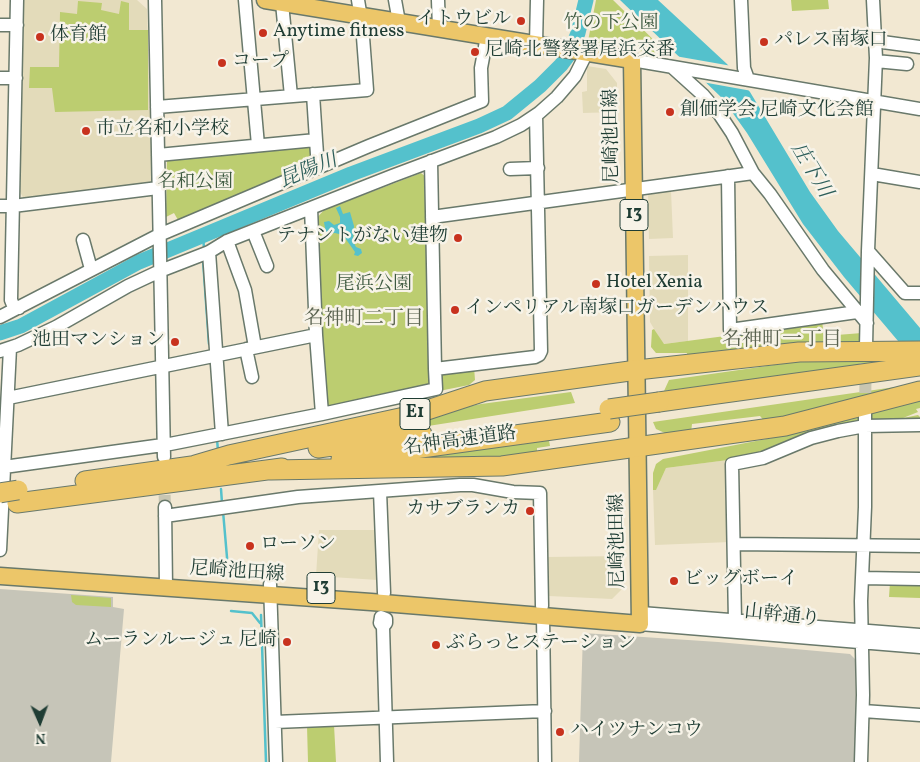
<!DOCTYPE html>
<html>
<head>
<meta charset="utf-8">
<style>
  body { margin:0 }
  #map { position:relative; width:920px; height:762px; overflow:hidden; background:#f2e8d2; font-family:Vollkorn,serif }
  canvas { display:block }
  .north { position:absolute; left:15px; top:697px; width:50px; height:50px; -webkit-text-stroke:4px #f7f3e8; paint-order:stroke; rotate:178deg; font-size:14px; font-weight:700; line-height:20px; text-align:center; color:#1f3d34 }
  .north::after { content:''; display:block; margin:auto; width:18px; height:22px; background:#1f3d34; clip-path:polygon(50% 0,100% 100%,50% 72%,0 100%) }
</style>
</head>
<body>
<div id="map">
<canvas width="920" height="762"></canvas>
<div class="north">N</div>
</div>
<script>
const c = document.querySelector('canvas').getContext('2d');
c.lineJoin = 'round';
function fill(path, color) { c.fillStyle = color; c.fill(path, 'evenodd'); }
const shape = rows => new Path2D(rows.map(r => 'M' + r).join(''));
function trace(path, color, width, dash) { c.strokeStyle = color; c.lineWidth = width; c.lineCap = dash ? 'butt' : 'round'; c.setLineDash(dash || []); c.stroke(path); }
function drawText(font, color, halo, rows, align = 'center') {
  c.font = font + ' Vollkorn,"Noto Serif JP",serif'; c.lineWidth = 5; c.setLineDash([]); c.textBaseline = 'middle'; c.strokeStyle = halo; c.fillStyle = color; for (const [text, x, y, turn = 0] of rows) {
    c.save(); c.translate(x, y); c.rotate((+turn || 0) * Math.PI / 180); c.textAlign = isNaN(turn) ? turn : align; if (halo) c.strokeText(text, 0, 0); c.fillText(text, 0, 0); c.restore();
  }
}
fill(shape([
  [24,0,137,0,147,9,152,183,24,199,20,192],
  [587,66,606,69,617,83,617,112,583,113,582,92,587,91],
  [671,191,673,238,649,239,648,193],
  [688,255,688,341,663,344,650,322,649,256],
  [727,460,730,542,655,545,653,490,656,489,666,468],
  [319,530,378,530,378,580,316,576],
  [624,556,625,586,612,599,549,596,548,557]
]), '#e3dbba');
fill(shape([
  [0,589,113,597,113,607,124,609,111,762,0,762],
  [583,633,718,642,850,654,855,659,856,714,854,762,579,762]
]), '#c6c5b8');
fill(shape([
  [596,0,613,0,670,56,588,41],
  [791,0,828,0,829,9,792,11],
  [78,1,102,3,101,10,119,14,121,1,129,3,129,30,148,30,148,110,55,112,52,88,29,88,30,67,59,67,60,12,77,14],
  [313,144,314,164,178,220,174,213,166,217,167,159],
  [421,173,426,177,431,387,329,408,324,403,315,220,324,210],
  [822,321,824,336,862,333,862,346,759,347,702,354,687,358,687,353,656,353,651,347,652,330,654,329,664,344,756,332,767,330,776,335,776,327],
  [823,356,900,361,664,391,669,380,795,362],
  [474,367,475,380,469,385,439,391,442,372],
  [895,387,896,392,766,423,760,416,692,424,691,433,667,434,656,429,653,422],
  [571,392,575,403,377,434,441,412,481,404],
  [920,399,920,408,916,409,918,412,903,418,918,415,920,417,920,422,872,423,869,411],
  [862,413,856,425,751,457,666,468,656,490,653,490,653,473,656,464,663,459,787,435],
  [548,435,550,446,537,448,537,455,485,461,383,459],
  [890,582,920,582,920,598,889,597],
  [71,595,111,598,111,607,76,605,72,602],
  [334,725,336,762,308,762,307,726]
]), '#bccd70');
fill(shape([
  [620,0,658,0,727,64,750,92,810,192,838,231,920,328,920,367,844,277,803,224,747,133,722,98],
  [340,206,343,214,350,212,354,226,353,241,356,247,361,249,362,253,358,256,354,255,355,252,343,235,335,233,326,234,324,222,329,221,334,225,340,223,340,217,336,208]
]), '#54c1cc');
fill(shape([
  [675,56,732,66,752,91,702,82]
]), '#f2e8d2');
trace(shape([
  [203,235,204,249],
  [203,260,209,344],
  [217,439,218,451],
  [221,489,222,503],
  [223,511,228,569],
  [231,611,252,613,260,623],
  [261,615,266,762]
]), '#54c1cc', 2.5);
trace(shape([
  [0,333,21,326,139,262,351,174,479,126,507,113,540,86,561,65,570,53,578,33,586,0]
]), '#54c1cc', 15);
trace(shape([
  [865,411,866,347],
  [164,477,165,507]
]), '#c8c6b2', 12, [12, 6]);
const minor = shape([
  [17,0,11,300,13,305,19,308],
  [155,0,164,457],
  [245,0,258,145],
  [395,0,399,22],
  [438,0,439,28],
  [741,0,744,68,748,79],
  [282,3,291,96],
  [0,25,17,25],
  [875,41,920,47],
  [536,44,537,0],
  [632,60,920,109],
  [876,61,907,64],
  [672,67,703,95,720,115,732,133,753,173,770,194,823,270,867,323],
  [0,78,16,78],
  [157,107,367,90,362,24,358,0],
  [316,140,318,168],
  [158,155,316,140,313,94],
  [431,161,435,369],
  [510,169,538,168],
  [872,174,920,182],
  [728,176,730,330,857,312],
  [0,206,13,206,158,188],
  [311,208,316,335,322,414],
  [432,217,753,173],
  [253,231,267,266],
  [83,240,91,269],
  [227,241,245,290,255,347],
  [868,251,905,293,920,293],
  [209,252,222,434],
  [0,317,159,235,369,146,482,101,481,68,487,36],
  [866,347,868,251,876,58,873,0],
  [246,349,252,377],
  [0,351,18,345,56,327,128,286,160,271,209,252,227,241,392,176,496,137,521,125,539,113,557,97,575,76,587,52],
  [8,398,316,335],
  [4,467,170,444,322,414,436,389,435,369,535,357,539,355,541,351,536,115],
  [380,491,384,593],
  [165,507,166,588],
  [165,516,298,497,460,485,473,485,513,492,540,493,542,606],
  [734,544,920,546],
  [0,550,10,348],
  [862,578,920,579],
  [270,584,276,762],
  [641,613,920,635],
  [543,616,545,762],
  [735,621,732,464,763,458,811,438,838,431,865,426,920,425],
  [640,624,920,647],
  [383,627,386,623,386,619,381,617,380,623,383,627,387,762],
  [863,711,920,715],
  [275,722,545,711],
  [861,762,863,695,861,601,865,507,865,414]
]);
const major = shape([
  [0,576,371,602,640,624,632,60,265,0]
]);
const highway = shape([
  [659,402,920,366],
  [318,448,422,434],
  [341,459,610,422],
  [195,465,229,455,409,416,485,391,637,370,799,352,920,351],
  [271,470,502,466,785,426,920,391],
  [85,481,206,464],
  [17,503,282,468]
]);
trace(minor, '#69796b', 15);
trace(major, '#69796b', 19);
trace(highway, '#69796b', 21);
trace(minor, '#fff', 12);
trace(major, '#ecc669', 16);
trace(highway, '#ecc669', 19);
const highwayBridge = shape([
  [609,409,659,402],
  [0,493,18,490]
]);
trace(highwayBridge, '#69796b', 21, []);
trace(highwayBridge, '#ecc669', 19);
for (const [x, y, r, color] of [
  [521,21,5,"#c8321e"],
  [263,33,5,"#c8321e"],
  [40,37,5,"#c8321e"],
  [764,42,5,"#c8321e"],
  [475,52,5,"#c8321e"],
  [222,63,5,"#c8321e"],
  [670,112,5,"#c8321e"],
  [86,131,5,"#c8321e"],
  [458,238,5,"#c8321e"],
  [596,284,5,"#c8321e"],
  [455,310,5,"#c8321e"],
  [175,342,5,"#c8321e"],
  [530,511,5,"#c8321e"],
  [250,546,5,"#c8321e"],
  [674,581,5,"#c8321e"],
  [287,642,5,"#c8321e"],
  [436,645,5,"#c8321e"],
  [560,732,5,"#c8321e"]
]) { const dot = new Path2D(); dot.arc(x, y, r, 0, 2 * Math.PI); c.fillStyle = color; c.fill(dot); trace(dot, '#f7f3e8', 2); }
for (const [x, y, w] of [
  [634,215,28],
  [415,414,30],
  [321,588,28]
]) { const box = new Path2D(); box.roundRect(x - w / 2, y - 15.5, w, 31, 4); c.fillStyle = '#f7f3e8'; c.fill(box); trace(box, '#1f3d34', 1); }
drawText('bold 18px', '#1f3d34', null, [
  ["13",634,215],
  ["E1",415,414],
  ["13",321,588]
]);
drawText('19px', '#1f3d34', '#f7f3e8', [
  ["イトウビル",511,21,"right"],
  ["Anytime fitness",273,33],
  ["体育館",50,37],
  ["パレス南塚口",774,42],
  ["尼崎北警察署尾浜交番",485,52],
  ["コープ",232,63],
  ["創価学会 尼崎文化会館",680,112],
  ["市立名和小学校",96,131],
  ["テナントがない建物",448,238,"right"],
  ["Hotel Xenia",606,284],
  ["インペリアル南塚口ガーデンハウス",465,310],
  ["池田マンション",165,342,"right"],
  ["カサブランカ",520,511,"right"],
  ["ローソン",260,546],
  ["ビッグボーイ",684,581],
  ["ムーランルージュ 尼崎",277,642,"right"],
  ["ぶらっとステーション",446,645],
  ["ハイツナンコウ",570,732]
], 'left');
drawText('19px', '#3e5a40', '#f7f3e8', [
  ["竹の下公園",611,25],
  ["名和公園",195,184],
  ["尾浜公園",374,286]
]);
drawText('19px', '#1f3d34', '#f7f3e8', [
  ["尼崎池田線",613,136,-91],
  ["名神高速道路",460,442,-8],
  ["尼崎池田線",619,541,-91],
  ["尼崎池田線",237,573,4],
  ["山幹通り",782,617,6]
]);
drawText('italic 20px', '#2c5e5a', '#f7f3e8', [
  ["庄下川",810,171,59],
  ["昆陽川",309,172,-22]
]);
drawText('20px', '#59624f', '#f7f3e8', [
  ["名神町二丁目",364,320],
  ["名神町一丁目",782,341]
]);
</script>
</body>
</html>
